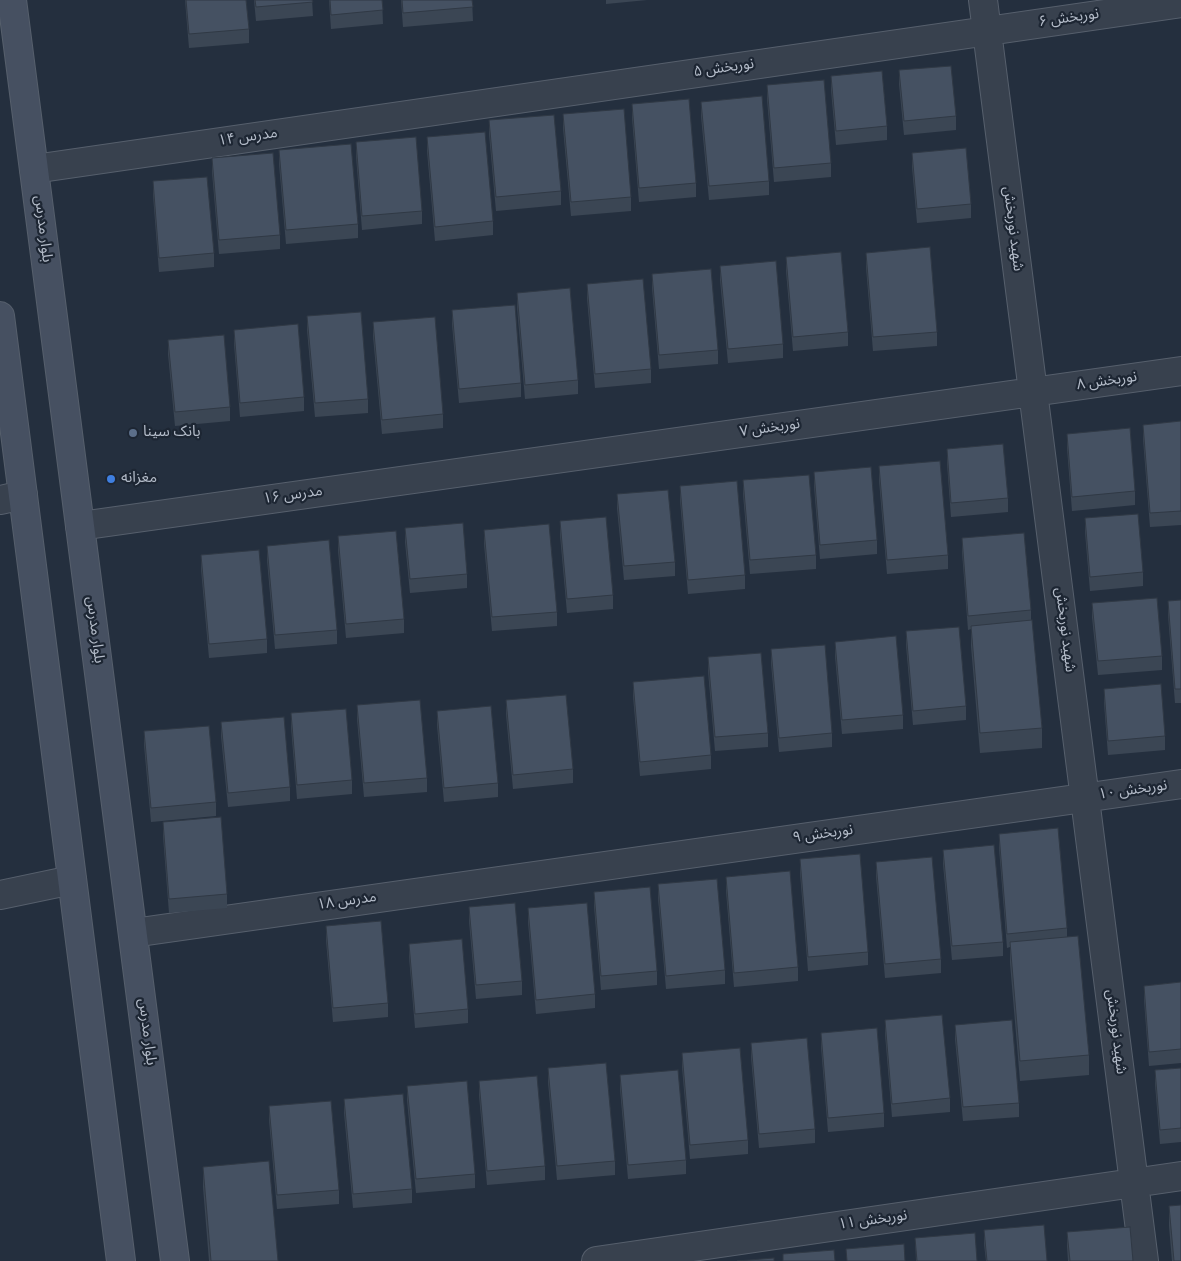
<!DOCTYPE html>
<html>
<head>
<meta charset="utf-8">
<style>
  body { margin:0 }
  canvas { display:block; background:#242f3e }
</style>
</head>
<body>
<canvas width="1181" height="1261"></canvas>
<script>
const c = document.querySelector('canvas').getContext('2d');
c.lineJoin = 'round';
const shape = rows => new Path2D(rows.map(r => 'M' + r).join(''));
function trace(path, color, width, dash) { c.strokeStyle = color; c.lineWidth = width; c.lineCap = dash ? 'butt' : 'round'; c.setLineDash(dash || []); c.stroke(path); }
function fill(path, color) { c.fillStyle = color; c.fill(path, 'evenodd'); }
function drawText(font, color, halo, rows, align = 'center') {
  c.font = font + ' Overpass,"Noto Sans Arabic",sans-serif'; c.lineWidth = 4.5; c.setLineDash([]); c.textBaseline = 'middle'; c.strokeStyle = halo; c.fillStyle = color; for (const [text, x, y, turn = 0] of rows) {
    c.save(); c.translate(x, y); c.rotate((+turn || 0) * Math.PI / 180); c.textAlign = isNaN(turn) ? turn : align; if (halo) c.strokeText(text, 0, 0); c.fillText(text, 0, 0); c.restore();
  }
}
const minor = shape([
  [983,0,1144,1261],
  [34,169,1181,3],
  [0,500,23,495],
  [80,526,1181,371],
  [0,895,72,880],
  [133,933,1181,784],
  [596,1261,1181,1176]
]);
const secondary = shape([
  [12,0,175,1261],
  [0,316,121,1261]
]);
trace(minor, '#565f6c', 30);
trace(secondary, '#565f6c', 30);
trace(minor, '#38414e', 28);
trace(secondary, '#465061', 28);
fill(shape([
  [185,0,246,0,249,29,249,43,189,48],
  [254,0,312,0,313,16,256,21],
  [329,0,382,0,383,24,331,29],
  [401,0,472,0,473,21,403,27],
  [606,0,647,0,606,4],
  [899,70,956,116,956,130,904,135,899,84],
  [831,76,887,126,887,140,836,145,831,90],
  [767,85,831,163,831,177,774,182,767,99],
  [701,102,769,181,769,195,709,200,701,116],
  [632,104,696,183,696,197,639,202,632,118],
  [563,114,631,197,631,211,571,216,563,128],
  [489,120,561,191,561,205,496,211,489,134],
  [427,137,493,221,493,235,435,241,427,151],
  [356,142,422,211,422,224,362,230,356,156],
  [279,150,358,224,358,238,286,244,279,164],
  [912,153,971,204,971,218,917,223,912,167],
  [212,158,280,235,280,249,219,254,212,172],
  [153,181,214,253,214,267,159,272,153,195],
  [866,253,937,332,937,346,873,351,866,267],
  [786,257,848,332,848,346,793,351,786,271],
  [720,266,783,344,783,358,728,363,720,280],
  [652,274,718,350,718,364,659,369,652,288],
  [587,284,651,369,651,383,595,388,587,298],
  [517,293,578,380,578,394,525,399,517,307],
  [452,310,521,383,521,397,459,403,452,324],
  [307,316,368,399,368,413,315,417,307,330],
  [373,322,443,414,443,428,382,434,373,336],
  [234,330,304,397,304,411,240,417,234,344],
  [168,340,230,407,230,421,175,426,168,354],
  [1181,421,1181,525,1150,527,1143,439,1143,425],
  [1067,434,1135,491,1135,505,1072,511,1067,448],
  [947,449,1008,498,1008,512,951,517,947,463],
  [879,466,948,555,948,569,887,574,879,480],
  [814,472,877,540,877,554,820,559,814,486],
  [743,480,816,555,816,569,750,574,743,494],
  [680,486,745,575,745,589,688,594,680,500],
  [617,494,675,562,675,576,624,580,617,508],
  [1085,518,1143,572,1143,586,1090,591,1085,532],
  [560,521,613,595,613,609,567,613,560,535],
  [405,528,467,574,467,588,410,593,405,542],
  [484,530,557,612,557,626,492,631,484,544],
  [338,536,404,619,404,633,346,638,338,550],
  [962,538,1031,610,1031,620,1042,728,1042,748,980,753,971,646,971,629,968,630,962,552],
  [267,546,337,630,337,644,275,649,267,560],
  [201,555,267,639,267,653,209,658,201,569],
  [1181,600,1181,703,1175,703,1168,615,1168,601],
  [1092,603,1162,656,1162,670,1098,675,1092,617],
  [906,631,966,706,966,720,913,725,906,645],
  [835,642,903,715,903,729,842,734,835,656],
  [771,649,832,733,832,747,779,752,771,663],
  [708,657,768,733,768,747,715,751,708,671],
  [633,682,711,755,711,769,640,776,633,696],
  [1104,689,1165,736,1165,750,1108,755,1104,703],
  [506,700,573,769,573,783,513,789,506,714],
  [357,705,427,778,427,792,364,797,357,719],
  [437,711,498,783,498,797,444,802,437,725],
  [291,713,352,780,352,794,297,799,291,727],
  [221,722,290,787,290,801,228,807,221,736],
  [144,731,216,802,216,816,151,822,144,745],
  [163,822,227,894,227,908,169,913,163,836],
  [999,834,1067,928,1067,937,1089,1055,1089,1075,1020,1081,1010,963,1010,947,1007,948,999,848],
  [943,850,1003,942,1003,956,952,960,943,864],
  [800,859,868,952,868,965,808,971,800,873],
  [876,862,941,959,941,973,885,978,876,876],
  [726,877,798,967,798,981,734,987,726,891],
  [658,884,725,970,725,984,666,989,658,898],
  [594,892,657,971,657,985,601,990,594,906],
  [469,907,522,981,522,995,476,999,469,921],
  [528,908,595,994,595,1008,536,1014,528,922],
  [326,926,388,1003,388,1017,333,1022,326,940],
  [409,944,468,1009,468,1023,415,1028,409,957],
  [1181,982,1181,1063,1149,1066,1144,1000,1144,986],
  [885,1020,950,1098,950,1112,892,1117,885,1034],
  [955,1025,1019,1103,1019,1117,963,1121,955,1039],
  [821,1033,884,1113,884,1127,828,1132,821,1047],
  [751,1043,815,1129,815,1143,759,1148,751,1057],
  [682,1053,748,1140,748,1154,690,1159,682,1067],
  [548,1068,615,1161,615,1175,557,1180,548,1082],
  [1181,1068,1181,1142,1160,1144,1155,1084,1155,1070],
  [620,1075,686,1160,686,1174,628,1179,620,1089],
  [479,1081,545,1166,545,1180,487,1185,479,1095],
  [407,1086,475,1174,475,1188,416,1193,407,1100],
  [344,1099,412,1189,412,1203,353,1208,344,1113],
  [269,1106,339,1190,339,1204,277,1209,269,1120],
  [203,1167,278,1261,209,1261,203,1187],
  [1169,1206,1181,1261,1172,1261,1169,1226],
  [984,1230,1047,1261,986,1261,984,1244],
  [1067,1232,1133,1261,1068,1261,1067,1246],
  [915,1238,977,1261,916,1261]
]), '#3b4654');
const building = shape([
  [186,0,246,0,249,29,189,34,186,0],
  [255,0,312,0,313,2,256,7,255,0],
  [330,0,382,0,383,10,331,15,330,0],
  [402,0,472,0,473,7,403,13,402,0],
  [951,66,956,116,904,121,899,70,951,66],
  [882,71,887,126,836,131,831,76,882,71],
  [824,80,831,163,774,168,767,85,824,80],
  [762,96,769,181,709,186,701,102,762,96],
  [689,99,696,183,639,188,632,104,689,99],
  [624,109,631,197,571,202,563,114,624,109],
  [554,115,561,191,496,197,489,120,554,115],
  [485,132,493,221,435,227,427,137,485,132],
  [416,137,422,211,362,216,356,142,416,137],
  [351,144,358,224,286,230,279,150,351,144],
  [966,148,971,204,917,209,912,153,966,148],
  [273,153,280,235,219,240,212,158,273,153],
  [207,177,214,253,159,258,153,181,207,177],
  [930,247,937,332,873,337,866,253,930,247],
  [841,252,848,332,793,337,786,257,841,252],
  [776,261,783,344,728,349,720,266,776,261],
  [711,269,718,350,659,355,652,274,711,269],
  [643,279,651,369,595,374,587,284,643,279],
  [570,288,578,380,525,385,517,293,570,288],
  [515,305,521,383,459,389,452,310,515,305],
  [361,312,368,399,315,403,307,316,361,312],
  [435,317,443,414,382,420,373,322,435,317],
  [298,324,304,397,240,403,234,330,298,324],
  [224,335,230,407,175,412,168,340,224,335],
  [1181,421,1181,511,1150,513,1143,425,1181,421],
  [1130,428,1135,491,1072,497,1067,434,1130,428],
  [1003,444,1008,498,951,503,947,449,1003,444],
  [940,461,948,555,887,560,879,466,940,461],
  [871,467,877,540,820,545,814,472,871,467],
  [809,475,816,555,750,560,743,480,809,475],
  [737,481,745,575,688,580,680,486,737,481],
  [668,490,675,562,624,566,617,494,668,490],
  [1138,514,1143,572,1090,577,1085,518,1138,514],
  [606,517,613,595,567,599,560,521,606,517],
  [463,523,467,574,410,579,405,528,463,523],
  [549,524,557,612,492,617,484,530,549,524],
  [396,531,404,619,346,624,338,536,396,531],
  [1024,533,1031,610,968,616,962,538,1024,533],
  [329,540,337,630,275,635,267,546,329,540],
  [259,550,267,639,209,644,201,555,259,550],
  [1157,598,1162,656,1098,661,1092,603,1157,598],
  [1181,600,1181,689,1175,689,1168,601,1181,600],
  [1032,620,1042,728,980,733,971,626,1032,620],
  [959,627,966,706,913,711,906,631,959,627],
  [896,636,903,715,842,720,835,642,896,636],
  [825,645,832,733,779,738,771,649,825,645],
  [761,653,768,733,715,737,708,657,761,653],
  [704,676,711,755,640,762,633,682,704,676],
  [1161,684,1165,736,1108,741,1104,689,1161,684],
  [566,695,573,769,513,775,506,700,566,695],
  [420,700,427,778,364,783,357,705,420,700],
  [491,706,498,783,444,788,437,711,491,706],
  [346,709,352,780,297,785,291,713,346,709],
  [284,717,290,787,228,793,221,722,284,717],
  [209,726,216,802,151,808,144,731,209,726],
  [221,817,227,894,169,899,163,822,221,817],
  [1058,828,1067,928,1007,934,999,834,1058,828],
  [994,845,1003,942,952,946,943,850,994,845],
  [860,854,868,952,808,957,800,859,860,854],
  [932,857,941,959,885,964,876,862,932,857],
  [790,871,798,967,734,973,726,877,790,871],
  [717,879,725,970,666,976,658,884,717,879],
  [650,887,657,971,601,976,594,892,650,887],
  [515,903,522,981,476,985,469,907,515,903],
  [587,903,595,994,536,1000,528,908,587,903],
  [381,921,388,1003,333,1008,326,926,381,921],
  [1078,936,1089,1055,1020,1061,1010,942,1078,936],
  [462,939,468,1009,415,1014,409,944,462,939],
  [1181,982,1181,1049,1149,1052,1144,986,1181,982],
  [942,1015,950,1098,892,1104,885,1020,942,1015],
  [1012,1020,1019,1103,963,1107,955,1025,1012,1020],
  [877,1028,884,1113,828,1118,821,1033,877,1028],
  [807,1038,815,1129,759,1134,751,1043,807,1038],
  [740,1048,748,1140,690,1145,682,1053,740,1048],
  [606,1063,615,1161,557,1166,548,1068,606,1063],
  [1181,1068,1181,1128,1160,1130,1155,1070,1181,1068],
  [678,1070,686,1160,628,1165,620,1075,678,1070],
  [537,1076,545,1166,487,1171,479,1081,537,1076],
  [467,1081,475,1174,416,1179,407,1086,467,1081],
  [403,1094,412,1189,353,1194,344,1099,403,1094],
  [331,1101,339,1190,277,1195,269,1106,331,1101],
  [269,1161,278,1261,211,1261,203,1167,269,1161],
  [1181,1205,1181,1261,1174,1261,1169,1206,1181,1205],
  [1044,1225,1047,1261,987,1261,984,1230,1044,1225],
  [1130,1227,1133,1261,1070,1261,1067,1232,1130,1227],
  [975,1233,977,1261,917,1261,915,1238,975,1233],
  [904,1244,905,1261,847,1261,846,1249,904,1244],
  [834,1250,835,1261,783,1261,783,1254,834,1250],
  [774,1258,774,1261,737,1261,774,1258]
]);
fill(building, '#455162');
trace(building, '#303945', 1);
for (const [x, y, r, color] of [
  [133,433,5,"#5c6f8a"],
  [111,479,5,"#3f7fe0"]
]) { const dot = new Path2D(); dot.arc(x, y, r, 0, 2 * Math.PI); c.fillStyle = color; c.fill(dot); trace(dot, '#1d2633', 2); }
drawText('15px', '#b4bcc9', '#1d2633', [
  ["نوربخش ۶",1069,19,-8],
  ["نوربخش ۵",724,69,-8],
  ["مدرس ۱۴",248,138,-8],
  ["بلوار مدرس",42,229,83],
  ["شهید نوربخش",1012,229,83],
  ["نوربخش ۸",1107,382,-8],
  ["نوربخش ۷",770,429,-8],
  ["مدرس ۱۶",293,496,-8],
  ["بلوار مدرس",94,630,83],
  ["شهید نوربخش",1064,630,83],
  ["نوربخش ۱۰",1133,791,-8],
  ["نوربخش ۹",823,835,-8],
  ["مدرس ۱۸",347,902,-8],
  ["بلوار مدرس",146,1032,83],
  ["شهید نوربخش",1115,1032,83],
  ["نوربخش ۱۱",873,1221,-8]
]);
drawText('15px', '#b4bcc9', '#1d2633', [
  ["بانک سینا",143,433],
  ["مغزانه",121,479]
], 'left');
</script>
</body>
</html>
